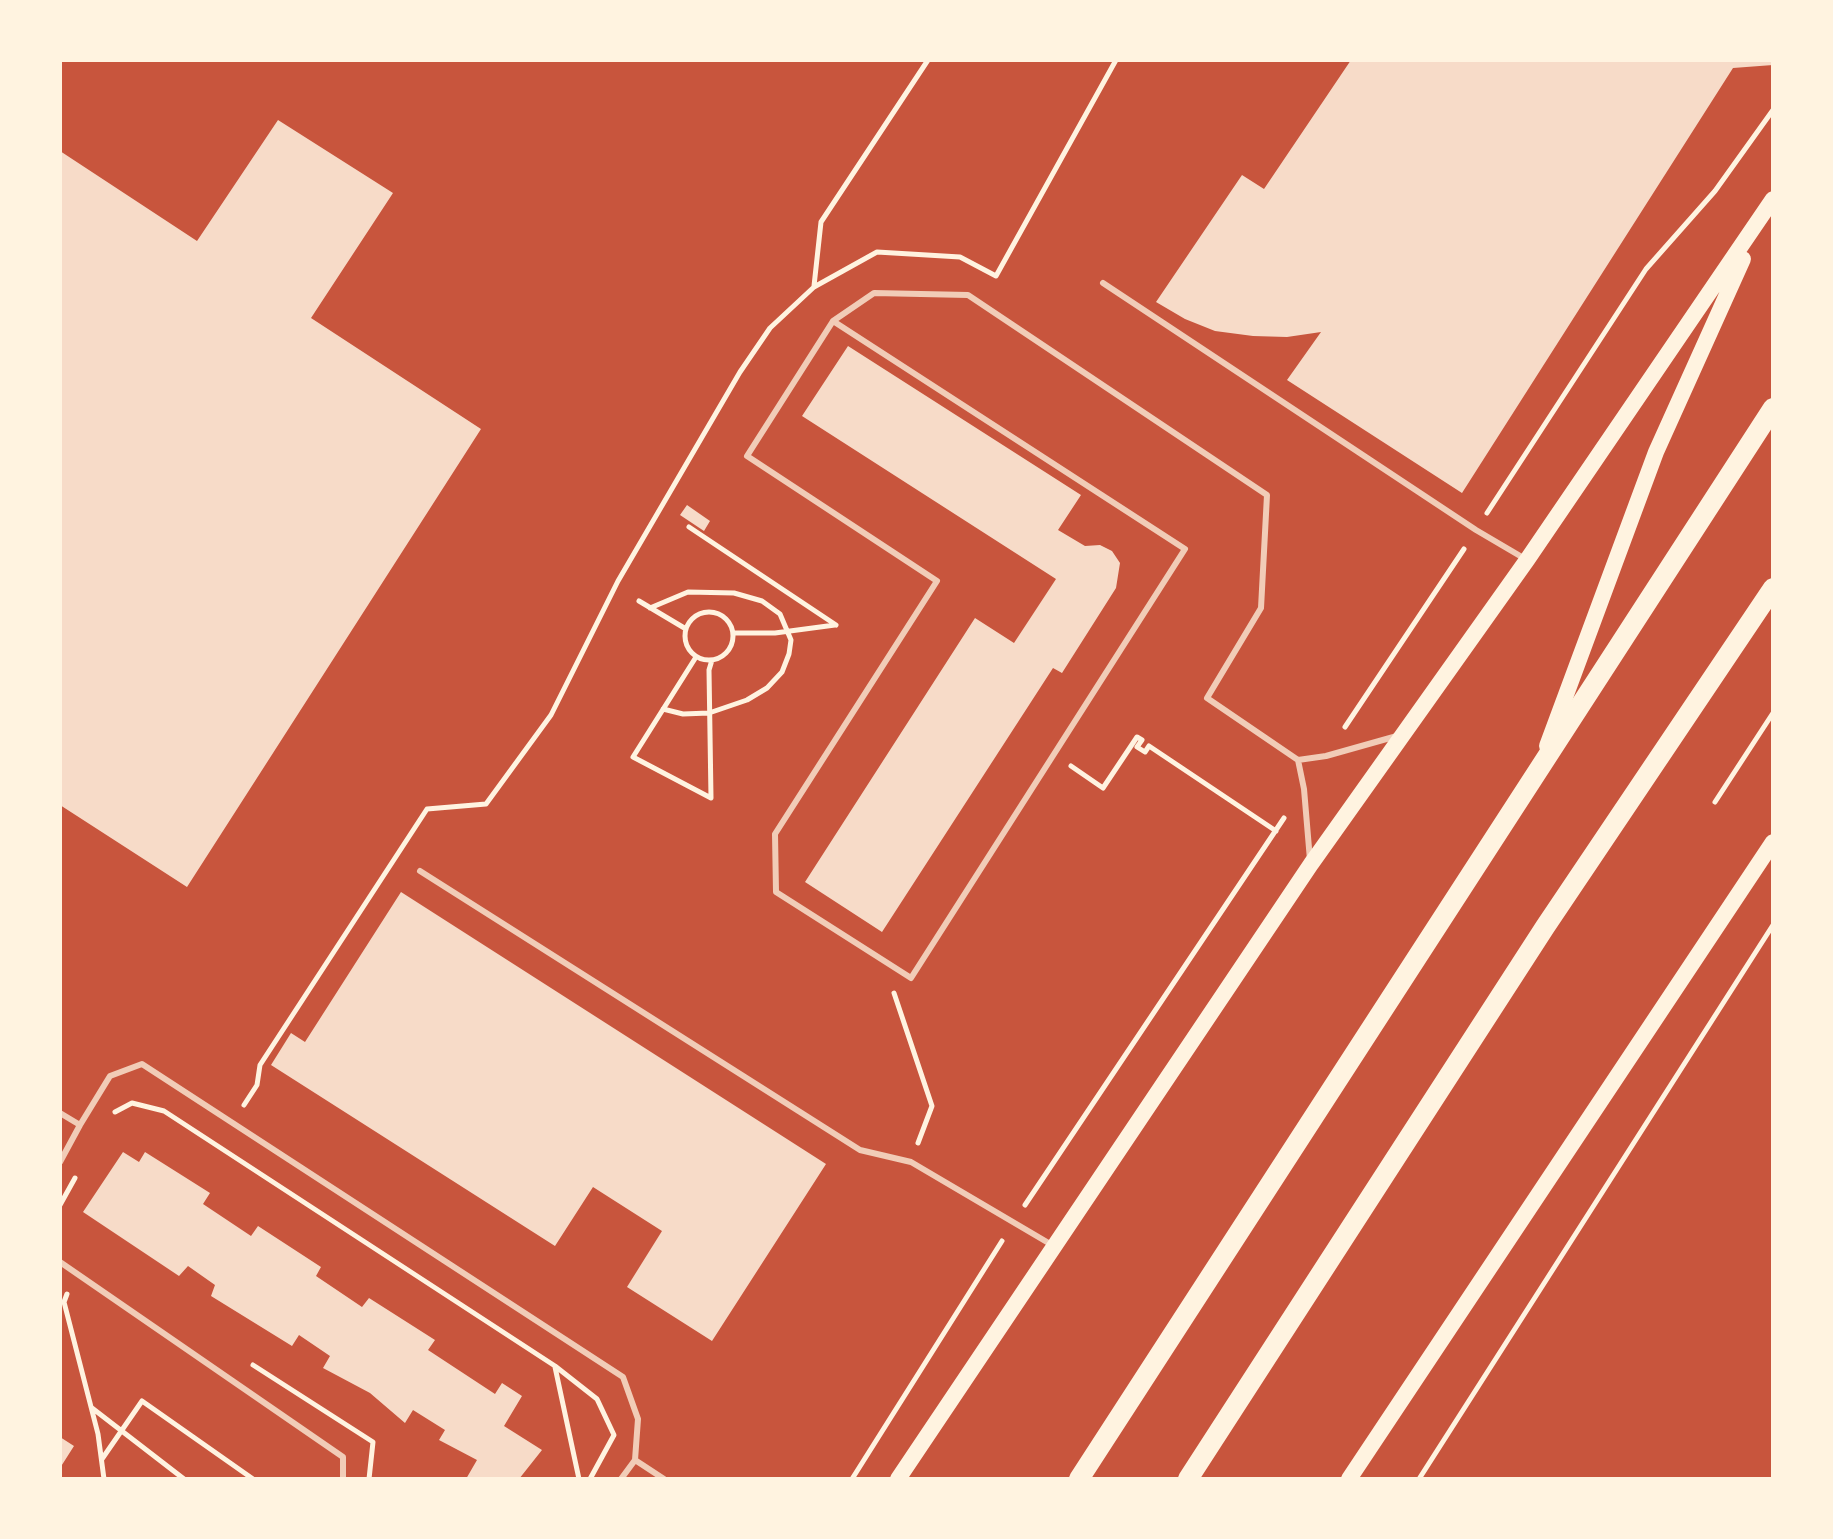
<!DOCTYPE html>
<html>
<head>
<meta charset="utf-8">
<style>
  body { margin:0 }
  #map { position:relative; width:1833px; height:1539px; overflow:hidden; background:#c8553d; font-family:"Exo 2",sans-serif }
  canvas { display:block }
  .frame { position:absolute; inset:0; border:62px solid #fff3e0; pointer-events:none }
</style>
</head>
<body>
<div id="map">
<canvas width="1833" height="1539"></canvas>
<div class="frame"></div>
</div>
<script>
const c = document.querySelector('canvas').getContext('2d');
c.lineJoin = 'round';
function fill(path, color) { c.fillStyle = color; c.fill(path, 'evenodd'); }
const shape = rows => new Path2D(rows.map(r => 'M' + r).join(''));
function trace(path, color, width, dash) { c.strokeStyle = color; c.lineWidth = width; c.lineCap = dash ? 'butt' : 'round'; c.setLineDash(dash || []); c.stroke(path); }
fill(shape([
  [1351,60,1773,60,1773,65,1733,68,1462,493,1287,380,1321,332,1287,337,1253,336,1215,331,1185,319,1156,302,1242,175,1264,189],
  [278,120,393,193,311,318,481,429,187,887,60,805,60,151,197,241],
  [848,346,1081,495,1058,530,1085,546,1100,545,1112,551,1120,563,1116,588,1062,673,1053,668,882,932,805,882,975,618,1014,643,1056,579,802,416],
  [687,505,710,521,704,531,680,515],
  [401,892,826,1164,712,1341,627,1287,662,1231,593,1187,555,1246,271,1065,291,1033,305,1042],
  [123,1152,139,1162,145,1152,210,1193,203,1204,251,1236,258,1226,321,1267,316,1276,362,1307,369,1298,435,1340,428,1350,495,1394,502,1383,522,1396,504,1426,542,1450,519,1479,466,1479,477,1460,439,1440,445,1430,413,1410,405,1423,370,1393,323,1368,330,1356,299,1335,292,1346,211,1296,215,1285,188,1266,179,1276,83,1212],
  [60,1437,74,1446,60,1468]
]), '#f7dbc8');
trace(shape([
  [814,286,821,222,928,60],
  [1487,513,1646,269,1715,191,1773,110],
  [689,527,836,625],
  [639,601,686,629],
  [650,608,688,592,734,593,762,601,780,614,791,640,789,654,782,672,767,688,747,700,709,713,683,714,663,709],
  '685 636a24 24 0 1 1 48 0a24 24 0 1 1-48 0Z',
  [733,633,775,633,835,625],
  [696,657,633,757,711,798,709,670,712,660],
  [1345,727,1464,549],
  [1071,766,1103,788,1137,737,1142,740,1137,747,1145,752,1149,746,1276,831],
  [1715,802,1773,713],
  [894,993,932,1106,918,1143],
  [244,1105,257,1085,260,1065,427,809,486,804,551,715,618,581,740,372,770,328,814,287,877,252,960,257,996,276,1116,60],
  [115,1112,132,1103,164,1111,555,1366,597,1399,614,1435,590,1479],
  [60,1205,75,1178],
  [1025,1205,1284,818],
  [67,1294,64,1302,98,1434,104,1479],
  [253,1365,373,1442,369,1479],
  [555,1367,579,1479],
  [92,1408,184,1479],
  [102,1459,142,1401,253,1479],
  [852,1479,1002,1241],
  [1419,1479,1773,925]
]), '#fff3e0', 5);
trace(shape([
  [1103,283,1476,530,1527,560],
  [833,321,1185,549,911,978,776,892,775,834,937,581,747,456,833,321,874,293,968,295,1267,495,1261,608,1207,698,1298,760,1326,756,1397,736],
  [1298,760,1304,789,1310,860],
  [420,871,860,1150,911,1162,1052,1245],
  [60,1113,80,1125,110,1076,142,1064,623,1377,638,1419,635,1460,664,1479],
  [60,1162,80,1125],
  [60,1262,343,1457,343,1479],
  [621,1479,635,1460]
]), '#f1ccb7', 6);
trace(shape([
  [1547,746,1656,452,1743,259],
  [898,1479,1311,864,1527,560,1773,199],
  [1349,1479,1773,842]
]), '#fff3e0', 16);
trace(shape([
  [1079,1479,1773,408],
  [1188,1479,1545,927,1773,588]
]), '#fff3e0', 20);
</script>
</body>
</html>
